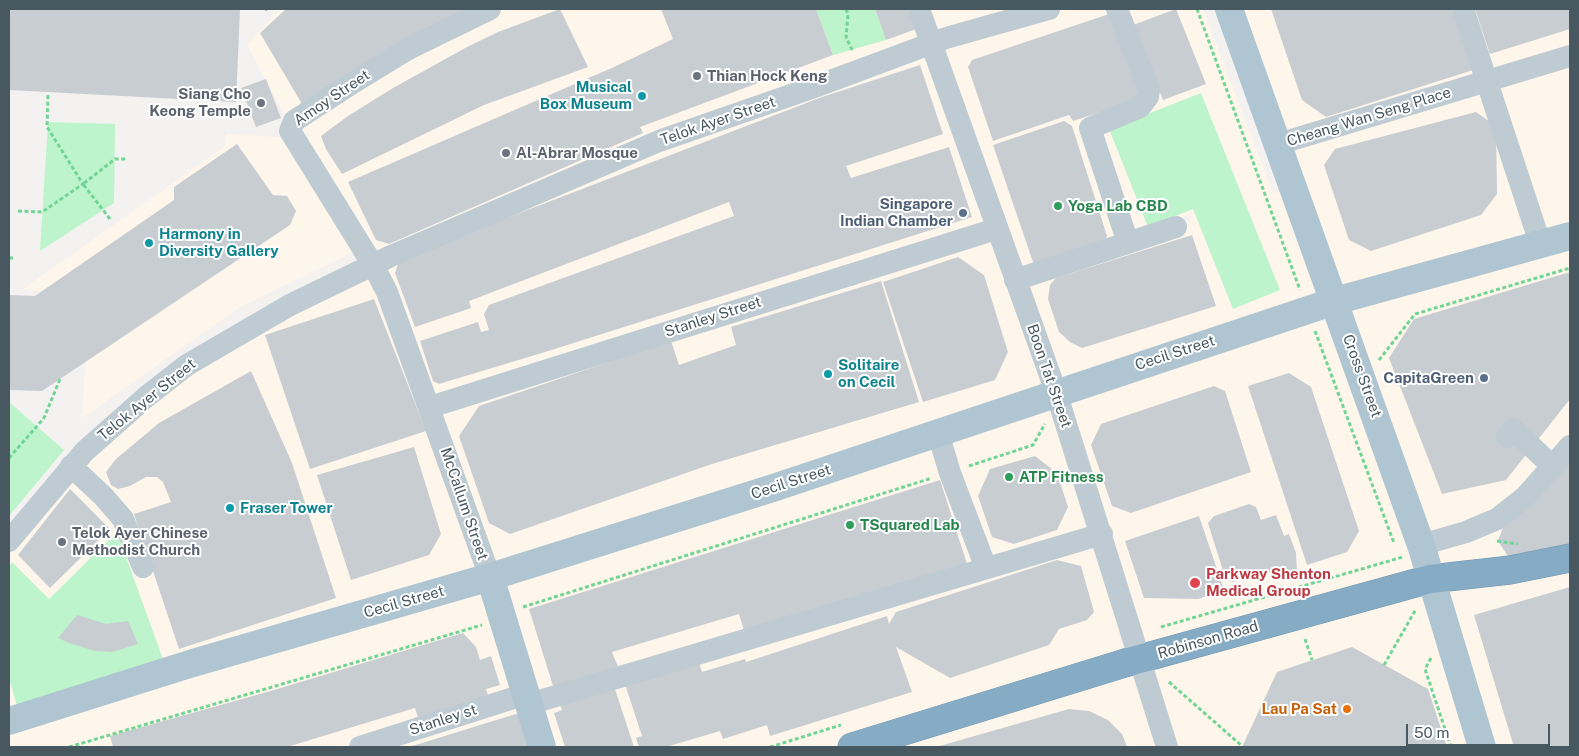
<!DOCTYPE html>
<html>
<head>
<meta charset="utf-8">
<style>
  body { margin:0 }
  #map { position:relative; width:1579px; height:756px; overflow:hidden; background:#f4f1f1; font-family:"Public Sans",sans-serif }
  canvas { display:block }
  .frame { position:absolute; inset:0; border:10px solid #475861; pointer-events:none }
  .scale { position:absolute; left:1406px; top:724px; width:144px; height:22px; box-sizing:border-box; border:2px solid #475861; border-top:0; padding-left:6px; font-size:15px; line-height:18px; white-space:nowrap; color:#475861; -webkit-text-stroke:4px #fff; paint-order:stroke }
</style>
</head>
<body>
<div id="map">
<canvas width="1579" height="756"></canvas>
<div class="frame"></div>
<div class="scale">50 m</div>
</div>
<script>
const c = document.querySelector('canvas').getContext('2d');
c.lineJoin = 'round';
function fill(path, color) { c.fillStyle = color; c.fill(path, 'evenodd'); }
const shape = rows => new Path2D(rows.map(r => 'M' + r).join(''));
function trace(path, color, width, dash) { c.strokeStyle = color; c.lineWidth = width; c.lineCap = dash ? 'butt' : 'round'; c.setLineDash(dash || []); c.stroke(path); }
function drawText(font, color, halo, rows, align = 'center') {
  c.font = font + ' "Public Sans",sans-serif'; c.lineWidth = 4; c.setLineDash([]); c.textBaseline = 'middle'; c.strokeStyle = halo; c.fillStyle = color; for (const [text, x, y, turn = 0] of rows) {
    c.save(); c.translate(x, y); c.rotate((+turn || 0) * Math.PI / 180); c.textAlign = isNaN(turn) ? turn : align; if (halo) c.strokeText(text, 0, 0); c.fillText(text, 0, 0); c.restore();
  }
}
fill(shape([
  [279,9,1203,9,1273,193,1293,187,1236,9,1570,9,1570,747,9,747,9,716,14,714,9,701,9,541,146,397,364,269,366,246,240,307,82,418,90,297,23,289,224,147,226,134,297,138,247,45],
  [1189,215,1191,221,1015,280,1023,267]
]), '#fef6eb');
fill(shape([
  [816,9,875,9,886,40,833,55],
  [1201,93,1280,290,1233,309,1193,209,1148,227,1109,129],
  [48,122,115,124,114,203,40,251],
  [9,402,64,450,9,516],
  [117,532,164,662,17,706,9,678,9,567,12,562,49,599]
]), '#bdf4cb');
fill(shape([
  [9,9,240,9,236,102,9,90],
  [286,9,471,9,302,104,260,33],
  [560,9,588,67,484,105,342,174,326,149,321,136,348,116,393,88,467,47,498,32],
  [661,9,816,9,833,55,640,127,643,133,389,244,376,240,348,182,614,67,673,39],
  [875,9,912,9,919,28,886,40],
  [1176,9,1206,84,1163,100,1133,25],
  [1271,9,1452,9,1473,70,1326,117,1302,100],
  [1475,9,1570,9,1570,29,1490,54],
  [1112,13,1140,92,1128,103,1073,121,1069,115,993,141,968,67,972,60],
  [920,65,943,134,846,166,851,178,949,147,972,217,545,352,439,384,433,381,420,341,478,322,481,332,489,330,484,314,489,305,734,216,729,202,469,301,471,308,415,327,395,273,398,264,428,248,822,97],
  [266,79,281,118,256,127,241,88],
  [1476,112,1496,126,1497,194,1481,215,1371,251,1349,240,1324,165,1335,149],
  [1064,121,1072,126,1107,236,1103,243,1034,265,993,145],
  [237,144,273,195,287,196,296,211,290,225,42,391,9,390,9,295,35,296,174,200,174,187],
  [1192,235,1216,306,1082,348,1070,342,1059,332,1048,299,1050,285,1056,278],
  [958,257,984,275,1008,352,995,380,923,402,883,282],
  [1570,272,1570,399,1506,480,1442,494,1389,358,1414,319],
  [881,281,919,402,712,464,510,534,489,523,459,436,479,406,671,341,679,365,736,345,731,327],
  [374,299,426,431,310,469,265,335],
  [251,371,292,463,336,598,179,649,134,514,171,502,163,482,157,477,146,477,130,486,118,489,111,485,106,472,116,459,159,423],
  [1289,373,1311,387,1359,531,1347,552,1307,565,1248,386],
  [1214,386,1225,391,1251,472,1131,513,1112,506,1091,445,1101,424],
  [414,447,441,534,429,555,351,580,317,475],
  [1035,456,1057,473,1068,507,1057,530,1014,544,992,537,978,496,990,469],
  [1570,459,1570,551,1515,567,1498,541,1504,525],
  [940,480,967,564,745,634,739,614,612,652,619,669,554,689,529,609],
  [70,489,110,529,50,588,18,555],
  [1249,504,1256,507,1261,520,1276,515,1284,536,1289,534,1296,553,1297,571,1284,575,1279,570,1232,582,1225,577,1208,523,1214,516],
  [1199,516,1224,590,1198,599,1144,598,1125,541],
  [1057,560,1081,566,1094,612,1087,620,1059,629,1049,645,950,678,896,647,912,692,770,736,767,725,723,739,720,731,666,747,639,747,636,738,642,736,623,678,697,656,702,672,745,659,746,662,887,616,889,624,896,612],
  [1570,587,1570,747,1514,747,1474,615],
  [77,615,106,624,128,621,138,644,112,652,95,651,69,643,58,638],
  [463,633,476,647,480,660,491,656,500,685,486,689,489,699,419,721,415,708,287,747,113,747,110,736,274,690],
  [1352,647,1428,689,1447,747,1242,747,1277,672],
  [612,680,634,747,565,747,554,713,562,710,558,698],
  [1069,709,1089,711,1108,720,1122,734,1127,747,936,747],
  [519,713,530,747,409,747]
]), '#c8cdd2');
const highway = shape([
  [852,747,1125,663,1430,579,1510,570,1570,558]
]);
trace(highway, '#7097b0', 29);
trace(shape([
  [846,9,848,14,846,37,853,52],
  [1197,9,1300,290],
  [265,10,267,9],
  [18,211,42,212,83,184,47,127,48,95],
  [110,219,83,184,115,159,126,159],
  [9,258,15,258],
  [1315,331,1394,543],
  [1379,360,1415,314,1570,268],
  [9,458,44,418,60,379],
  [969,466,1033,445,1045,424],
  [1497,541,1518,544],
  [523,607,932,478],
  [1161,627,1403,557],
  [1305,639,1312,660],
  [1431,658,1425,669,1451,747],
  [1384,665,1416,609],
  [1169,682,1242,746],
  [69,747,482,625],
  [770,747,841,725]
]), '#72d596', 3, [4, 2.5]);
trace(shape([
  [919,9,1056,392,1167,747],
  [1117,9,1149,90,1148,97,1140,107,1090,128,1128,243],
  [1463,9,1540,243],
  [1278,144,1570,56],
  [1015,280,1176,227],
  [430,407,996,229],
  [938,433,950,473,986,568],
  [1507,437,1513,429,1553,467],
  [71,466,103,496,123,519,143,567],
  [9,541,84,452,146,397,187,365,290,305,391,256,659,141,817,86,946,38,1049,9],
  [1421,545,1466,532,1497,519,1525,497,1570,446],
  [490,577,387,292,373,265,290,131,294,121,354,82,408,49,490,9],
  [529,704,1102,534],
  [360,747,526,694]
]), '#becbd2', 22);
trace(shape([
  [1229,9,1421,545,1482,747],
  [490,577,542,747],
  [9,721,193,663,490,577,773,488,1335,301,1570,236]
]), '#afc5d2', 28);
trace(highway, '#85acc4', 28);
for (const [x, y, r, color] of [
  [697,76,5,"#6b7280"],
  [642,96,5,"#0f9aa8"],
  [261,103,5,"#6b7280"],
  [506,153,5,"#6b7280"],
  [1058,206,5,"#2e9e5b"],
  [963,213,5,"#5c6f8a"],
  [149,243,5,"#0f9aa8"],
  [828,374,5,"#0f9aa8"],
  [1484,378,5,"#5c6f8a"],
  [1009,477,5,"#2e9e5b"],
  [230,508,5,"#0f9aa8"],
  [850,525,5,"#2e9e5b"],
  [62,542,5,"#6b7280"],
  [1195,583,6,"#e0444e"],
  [1347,709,5,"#e8710a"]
]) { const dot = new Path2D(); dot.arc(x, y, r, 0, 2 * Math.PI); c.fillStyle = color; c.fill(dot); trace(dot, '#fff', 2); }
drawText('bold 15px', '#5b616d', '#fff', [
  ["Thian Hock Keng",707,76],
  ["Siang Cho",251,94,"right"],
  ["Keong Temple",251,111,"right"],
  ["Al-Abrar Mosque",516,153],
  ["Telok Ayer Chinese",72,533],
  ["Methodist Church",72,550]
], 'left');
drawText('bold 15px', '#0d838f', '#fff', [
  ["Musical",632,87,"right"],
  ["Box Museum",632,104,"right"],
  ["Harmony in",159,234],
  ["Diversity Gallery",159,251],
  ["Solitaire",838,365],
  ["on Cecil",838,382],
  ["Fraser Tower",240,508]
], 'left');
drawText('15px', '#475861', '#fff', [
  ["Amoy Street",332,98,-34],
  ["Cheang Wan Seng Place",1369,117,-17],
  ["Telok Ayer Street",718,121,-19],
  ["Stanley Street",713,317,-18],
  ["Cecil Street",1175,353,-18],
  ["Boon Tat Street",1049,376,71],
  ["Cross Street",1362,376,70],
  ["Telok Ayer Street",147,400,-39],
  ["Cecil Street",791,482,-18],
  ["McCallum Street",464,504,71],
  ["Cecil Street",404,602,-16],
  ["Robinson Road",1208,640,-16],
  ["Stanley st",443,720,-18]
]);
drawText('bold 15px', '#4e5e75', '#fff', [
  ["Singapore",953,204],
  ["Indian Chamber",953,221],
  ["CapitaGreen",1474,378]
], 'right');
drawText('bold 15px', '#27864d', '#fff', [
  ["Yoga Lab CBD",1068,206],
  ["ATP Fitness",1019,477],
  ["TSquared Lab",860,525]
], 'left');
drawText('bold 15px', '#be3a42', '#fff', [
  ["Parkway Shenton",1206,574],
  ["Medical Group",1206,591]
], 'left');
drawText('bold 15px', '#c56008', '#fff', [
  ["Lau Pa Sat",1337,709]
], 'right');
</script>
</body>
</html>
